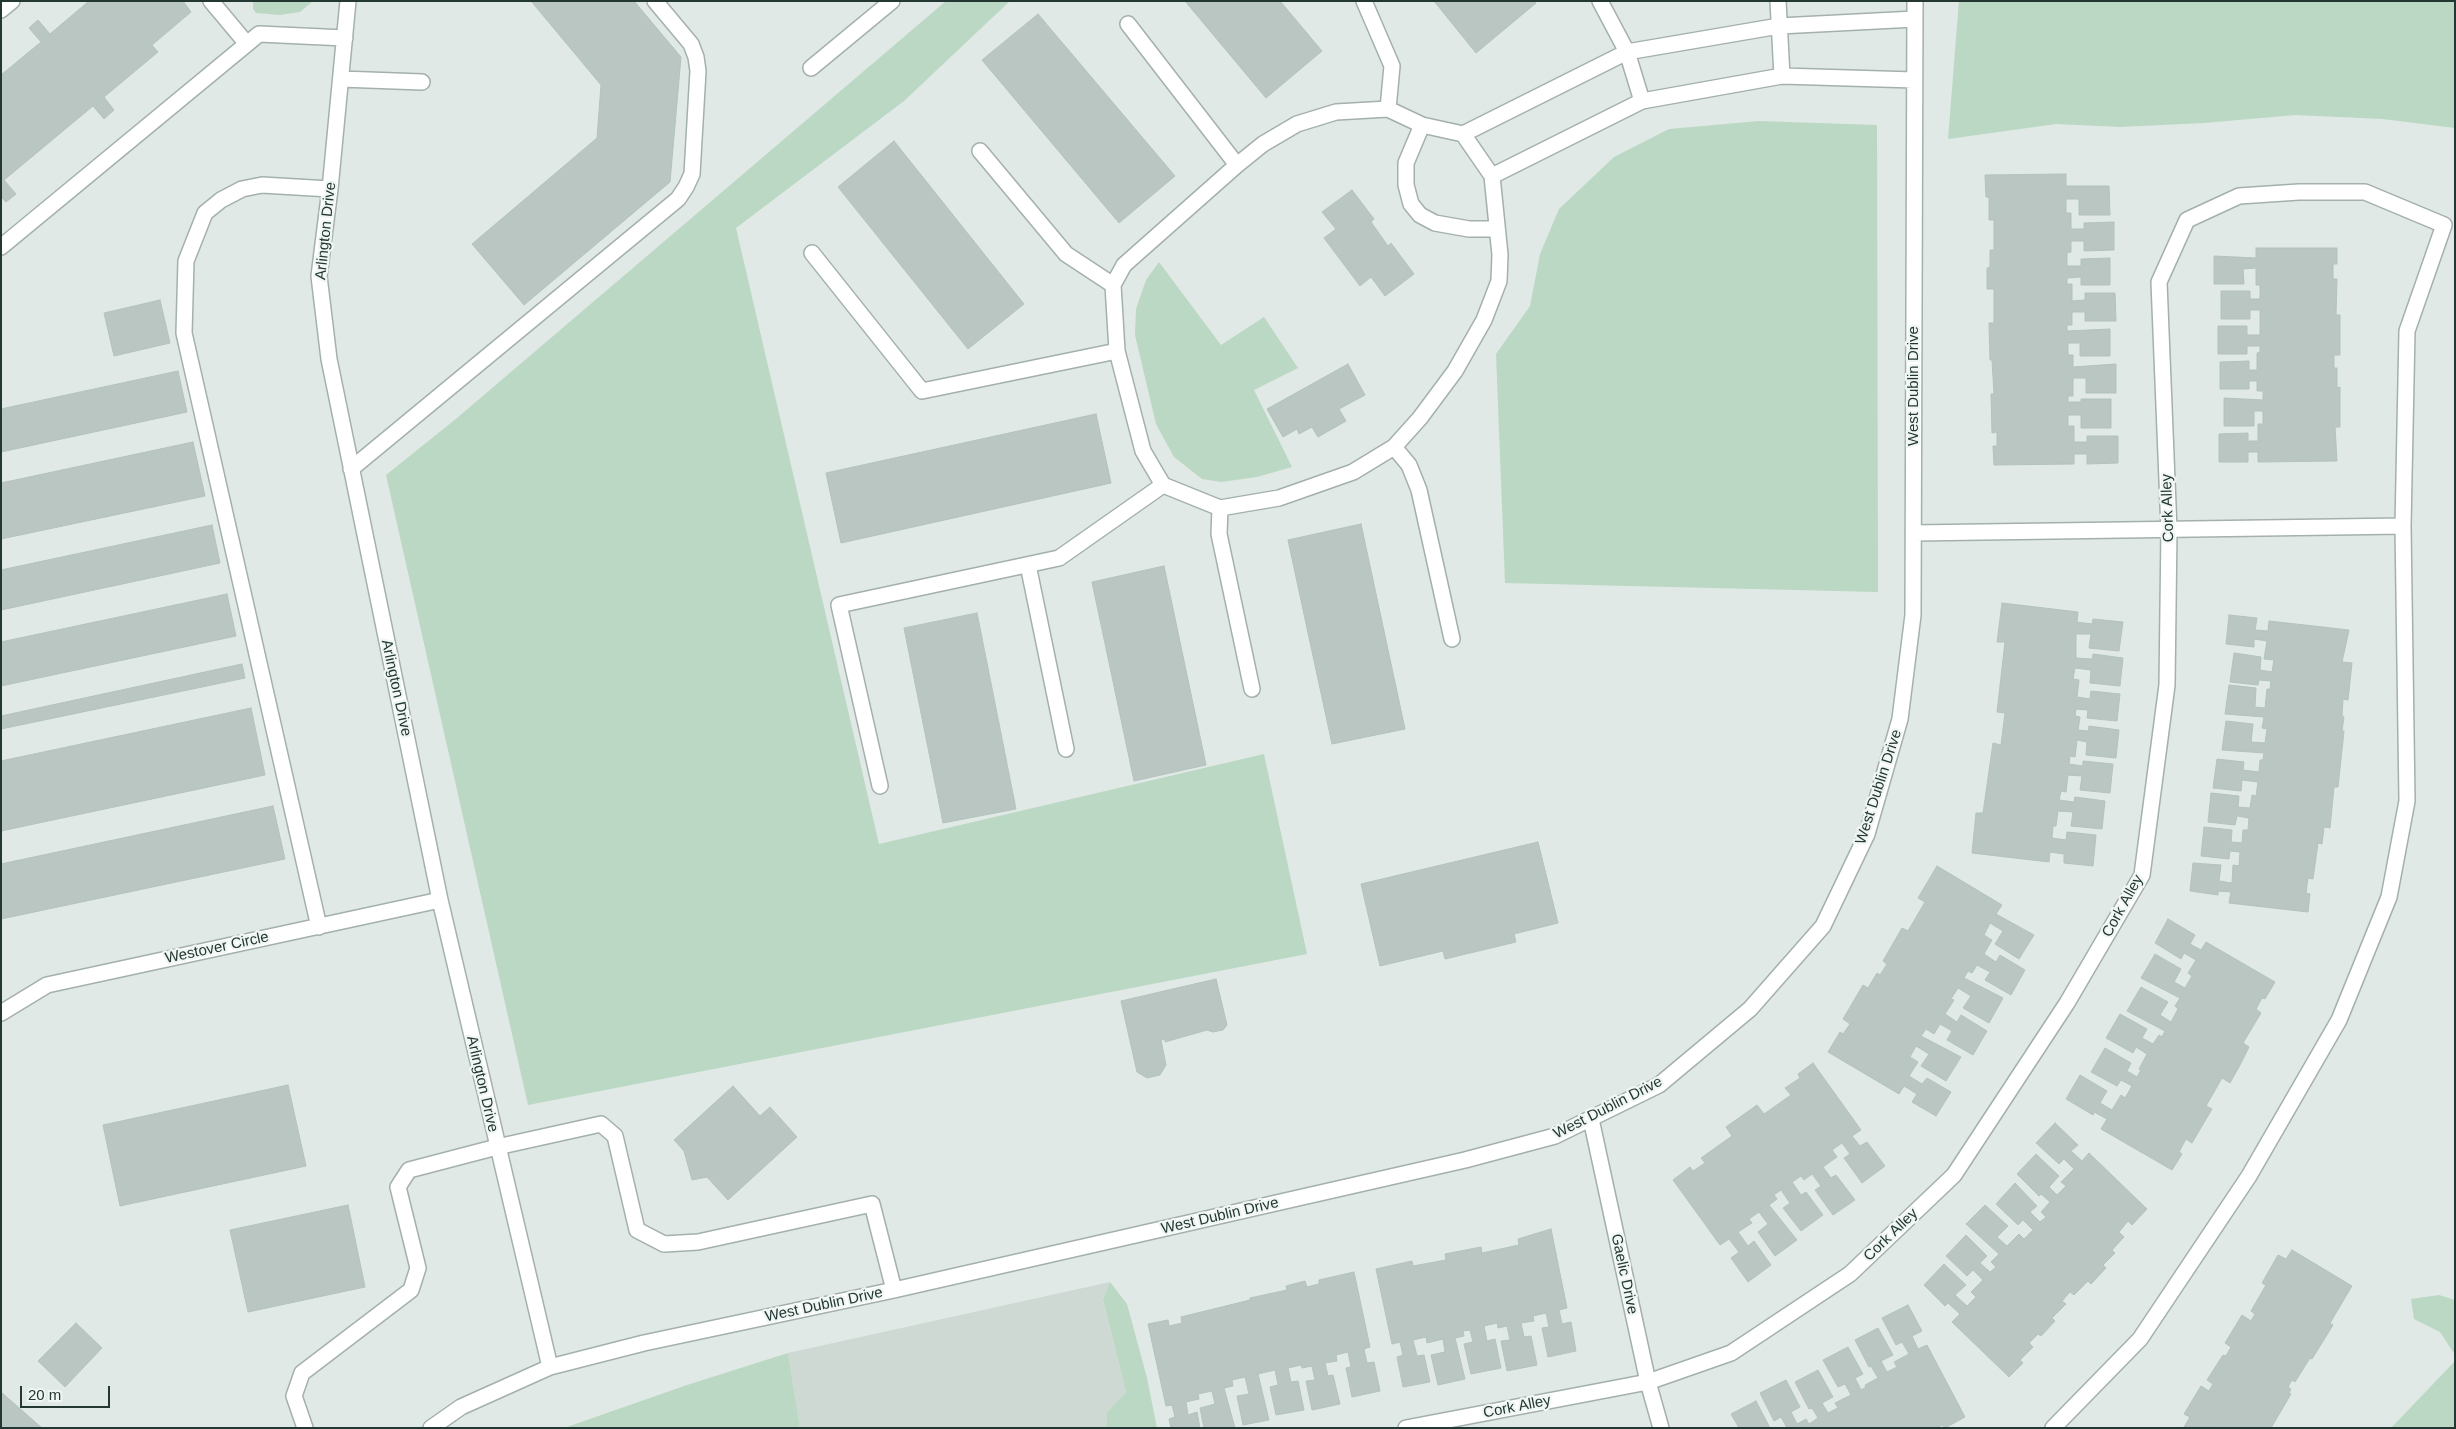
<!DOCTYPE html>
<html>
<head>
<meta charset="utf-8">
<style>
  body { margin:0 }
  #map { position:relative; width:2456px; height:1429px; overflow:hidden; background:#e0e9e5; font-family:Arial,sans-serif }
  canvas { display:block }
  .frame { position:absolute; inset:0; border:2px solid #233733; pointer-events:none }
  .scale { position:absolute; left:20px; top:1386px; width:90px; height:22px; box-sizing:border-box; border:2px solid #233733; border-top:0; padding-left:6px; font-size:15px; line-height:18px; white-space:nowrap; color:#233733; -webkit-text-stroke:4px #f0f6f3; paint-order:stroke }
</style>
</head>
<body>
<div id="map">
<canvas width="2456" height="1429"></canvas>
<div class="frame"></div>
<div class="scale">20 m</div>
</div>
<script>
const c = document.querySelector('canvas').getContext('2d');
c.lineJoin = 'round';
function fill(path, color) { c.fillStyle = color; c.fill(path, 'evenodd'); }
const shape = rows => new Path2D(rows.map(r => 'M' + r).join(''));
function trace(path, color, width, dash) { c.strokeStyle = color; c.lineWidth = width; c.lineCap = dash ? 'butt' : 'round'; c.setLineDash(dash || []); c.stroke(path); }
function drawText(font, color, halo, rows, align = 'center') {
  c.font = font + ' Arial,sans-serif'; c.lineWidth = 4.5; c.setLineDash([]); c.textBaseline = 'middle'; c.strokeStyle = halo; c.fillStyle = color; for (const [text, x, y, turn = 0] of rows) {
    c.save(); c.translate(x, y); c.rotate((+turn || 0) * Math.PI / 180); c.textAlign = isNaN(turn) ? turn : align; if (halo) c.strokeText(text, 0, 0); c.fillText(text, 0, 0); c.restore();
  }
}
fill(shape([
  [1110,1282,1103,1301,1126,1392,1107,1412,1106,1428,800,1428,788,1353]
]), '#ced9d4');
fill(shape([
  [253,1,313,1,300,12,280,15,256,13,253,9],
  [946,1,1010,1,904,101,736,228,879,844,1264,754,1307,954,528,1105,386,475,457,418],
  [1959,1,2455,1,2455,128,2382,119,2296,115,2204,123,2120,127,2056,124,1948,139],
  [1759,121,1877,125,1878,592,1505,583,1496,354,1530,306,1540,254,1559,209,1614,157,1669,129],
  [1159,262,1221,345,1264,317,1298,368,1254,390,1292,467,1257,477,1221,482,1202,479,1174,457,1156,424,1135,335,1136,309,1146,280],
  [1110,1282,1127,1304,1147,1378,1157,1428,1106,1428,1107,1412,1126,1392,1103,1300],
  [2439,1295,2455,1300,2455,1355,2440,1332,2414,1319,2411,1299],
  [788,1353,800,1428,564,1428,687,1385],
  [2455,1361,2455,1428,2391,1428]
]), '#bbd8c4');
const building = shape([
  [89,1,183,1,191,12,152,45,158,52,104,97,114,110,104,119,93,106,4,180,16,194,6,202,1,197,1,75,41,42,29,28,38,20,50,34,89,1],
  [531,1,634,1,681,57,670,182,524,305,472,244,597,138,601,85,531,1],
  [1185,1,1280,1,1322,51,1266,98,1185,1],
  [1434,1,1534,1,1536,3,1476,53,1434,1],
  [1038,14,1175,176,1119,223,982,60,1038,14],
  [894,141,1024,304,968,349,838,187,894,141],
  [2066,174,2066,186,2109,186,2110,215,2079,215,2079,199,2066,199,2066,213,2071,213,2071,229,2084,229,2084,223,2114,222,2114,250,2084,251,2084,241,2071,241,2071,252,2067,253,2067,266,2081,266,2081,259,2110,258,2110,285,2081,285,2081,277,2067,278,2067,284,2072,284,2072,301,2085,300,2085,293,2115,293,2116,321,2085,321,2085,312,2072,312,2072,325,2067,325,2067,331,2110,329,2110,356,2080,356,2080,343,2068,343,2068,355,2073,355,2073,367,2116,364,2116,393,2086,393,2086,378,2073,378,2073,396,2068,396,2068,402,2081,402,2081,399,2111,399,2111,428,2081,428,2081,415,2068,415,2068,426,2074,426,2074,442,2087,442,2087,436,2118,436,2118,463,2087,464,2087,454,2074,454,2074,464,1994,465,1993,446,1997,446,1997,432,1992,433,1991,394,1994,394,1992,360,1990,360,1989,323,1994,323,1994,289,1987,289,1987,268,1990,267,1990,250,1994,250,1994,220,1989,220,1989,197,1986,197,1985,175,2066,174],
  [1352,190,1374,219,1371,222,1388,246,1391,243,1414,274,1385,296,1371,277,1360,286,1324,238,1336,229,1322,212,1352,190],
  [2256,248,2337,248,2337,264,2333,264,2333,279,2337,279,2336,315,2340,315,2340,355,2334,355,2334,368,2337,368,2337,388,2340,387,2340,427,2335,427,2337,461,2258,462,2258,452,2248,452,2248,462,2219,462,2219,434,2248,433,2248,441,2258,441,2258,424,2263,424,2263,411,2254,411,2254,426,2224,426,2224,398,2263,400,2263,391,2257,391,2257,381,2249,381,2249,389,2220,389,2220,362,2249,361,2249,370,2257,370,2257,353,2260,352,2260,346,2247,346,2247,354,2218,354,2218,326,2247,326,2247,335,2260,335,2260,310,2250,310,2250,319,2221,319,2221,291,2250,291,2250,299,2260,299,2260,285,2256,285,2256,268,2243,269,2244,284,2214,284,2214,256,2256,258,2256,248],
  [160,300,170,343,114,356,104,313,160,300],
  [1348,364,1365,395,1339,409,1346,421,1318,437,1312,427,1299,434,1297,429,1283,437,1267,409,1348,364],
  [178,371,187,412,1,452,1,409,178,371],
  [1096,414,1111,483,841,543,826,473,1096,414],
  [193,442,205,496,1,539,1,483,193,442],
  [1361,524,1405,729,1332,744,1288,540,1361,524],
  [212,525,220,563,1,610,1,570,212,525],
  [1164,566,1206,765,1134,781,1092,582,1164,566],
  [227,594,236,636,1,686,1,642,227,594],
  [2002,603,2078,612,2077,622,2092,624,2093,619,2123,622,2119,651,2089,648,2091,634,2076,634,2076,658,2092,659,2093,654,2123,658,2120,686,2090,683,2091,670,2075,668,2073,679,2079,680,2077,697,2090,699,2091,691,2120,694,2117,721,2087,718,2088,710,2076,709,2075,716,2080,717,2078,730,2088,731,2089,726,2119,730,2116,758,2086,755,2087,742,2077,740,2075,757,2070,756,2069,764,2083,766,2083,761,2113,764,2110,793,2080,790,2082,776,2068,775,2066,792,2061,791,2059,800,2074,802,2075,797,2105,801,2102,829,2071,826,2073,812,2058,811,2056,826,2053,826,2052,838,2066,840,2067,832,2096,835,2093,866,2064,863,2064,854,2050,852,2049,862,1972,853,1976,813,1983,813,1993,743,2001,745,2005,713,1997,712,2005,642,1997,642,2002,603],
  [977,613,1016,809,943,823,904,628,977,613],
  [2229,615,2257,618,2255,630,2268,631,2269,621,2349,630,2342,662,2352,663,2348,700,2343,699,2342,716,2344,717,2342,731,2344,731,2338,787,2334,787,2330,828,2324,827,2322,844,2318,843,2313,879,2308,878,2306,893,2310,894,2308,912,2229,903,2231,892,2218,891,2218,895,2190,891,2193,863,2221,865,2219,881,2232,883,2233,865,2239,866,2240,852,2230,851,2229,859,2201,856,2204,827,2232,830,2231,842,2242,843,2243,830,2248,830,2249,818,2237,816,2235,825,2208,822,2211,793,2239,796,2238,807,2250,808,2252,795,2256,796,2258,782,2242,780,2241,791,2213,788,2217,759,2244,762,2243,770,2259,772,2260,760,2263,760,2264,753,2222,750,2226,721,2253,724,2251,742,2265,743,2267,729,2262,728,2264,717,2225,714,2229,685,2256,688,2255,707,2265,708,2267,689,2270,689,2271,681,2259,680,2258,685,2230,682,2234,653,2261,657,2260,670,2272,672,2274,660,2264,659,2267,641,2254,639,2254,647,2226,644,2229,615],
  [242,664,245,678,1,729,1,716,242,664],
  [251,708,265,775,1,831,1,761,251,708],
  [273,806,285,859,1,919,1,864,273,806],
  [1538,842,1558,923,1514,934,1516,942,1445,959,1443,951,1380,966,1361,884,1538,842],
  [1937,866,2002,905,1996,914,2034,935,2019,959,1995,944,2003,931,1990,923,1984,935,1992,940,1984,954,1996,962,2000,955,2025,970,2011,995,1985,980,1990,972,1977,965,1972,973,1968,971,1964,978,2003,998,1989,1023,1963,1008,1971,996,1958,988,1951,999,1954,1000,1945,1014,1957,1022,1961,1015,1987,1031,1973,1055,1947,1040,1952,1031,1940,1024,1934,1034,1926,1029,1921,1036,1961,1057,1946,1081,1921,1066,1929,1054,1916,1046,1910,1057,1918,1062,1909,1076,1922,1084,1927,1078,1951,1092,1936,1116,1912,1102,1917,1094,1904,1086,1899,1094,1828,1052,1840,1032,1843,1034,1850,1024,1843,1019,1863,985,1868,988,1877,973,1880,975,1887,964,1883,961,1902,928,1908,931,1925,902,1918,898,1937,866],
  [2168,919,2195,935,2190,944,2201,950,2206,942,2275,982,2265,999,2262,998,2256,1009,2261,1013,2243,1043,2249,1047,2240,1065,2230,1083,2222,1078,2206,1106,2212,1109,2192,1143,2186,1139,2179,1152,2182,1154,2172,1170,2101,1129,2107,1119,2094,1112,2093,1115,2066,1099,2080,1075,2107,1091,2100,1103,2112,1110,2121,1095,2125,1098,2132,1086,2121,1080,2117,1086,2091,1072,2105,1048,2131,1063,2127,1071,2137,1077,2141,1070,2139,1069,2147,1054,2136,1047,2133,1053,2106,1038,2120,1014,2147,1029,2142,1038,2153,1044,2159,1035,2162,1037,2165,1031,2127,1011,2141,987,2168,1002,2160,1015,2171,1022,2178,1009,2175,1006,2180,998,2141,978,2155,954,2181,969,2174,982,2185,988,2192,976,2188,973,2196,960,2184,953,2181,959,2155,943,2168,919],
  [1216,979,1227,1025,1223,1030,1213,1032,1207,1030,1165,1042,1165,1039,1161,1040,1166,1065,1160,1075,1147,1078,1137,1072,1121,1001,1216,979],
  [1813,1063,1861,1130,1852,1136,1860,1146,1867,1142,1885,1166,1862,1183,1844,1158,1850,1154,1842,1143,1832,1150,1837,1157,1823,1167,1831,1178,1836,1175,1855,1200,1833,1215,1815,1190,1821,1186,1812,1174,1804,1180,1801,1176,1792,1182,1801,1195,1806,1192,1823,1215,1801,1231,1783,1208,1790,1203,1781,1190,1774,1195,1777,1199,1769,1205,1797,1240,1775,1256,1758,1232,1768,1224,1759,1212,1749,1219,1752,1223,1738,1232,1748,1246,1754,1241,1771,1265,1748,1282,1731,1258,1739,1252,1729,1239,1720,1245,1673,1180,1690,1167,1693,1171,1705,1163,1701,1158,1732,1136,1726,1127,1757,1105,1764,1114,1791,1095,1785,1088,1800,1078,1798,1074,1813,1063],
  [288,1085,306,1166,120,1206,103,1125,288,1085],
  [733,1086,760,1116,770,1107,797,1137,728,1200,707,1177,692,1180,684,1151,674,1140,733,1086],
  [2055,1123,2078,1145,2071,1151,2082,1161,2089,1153,2147,1209,2132,1225,2128,1221,2119,1232,2124,1237,2112,1250,2115,1253,2103,1265,2106,1268,2091,1284,2088,1281,2074,1295,2070,1292,2062,1301,2066,1304,2052,1318,2055,1321,2041,1336,2038,1334,2029,1343,2033,1347,2020,1360,2023,1363,2009,1377,1952,1322,1960,1314,1948,1303,1945,1306,1924,1285,1944,1264,1966,1285,1955,1295,1967,1306,1976,1297,1971,1292,1983,1280,1973,1270,1967,1276,1946,1256,1966,1235,1987,1256,1980,1263,1990,1272,1996,1267,1991,1262,1999,1254,1966,1224,1985,1205,2008,1226,1997,1237,2007,1246,2019,1234,2024,1239,2033,1230,2023,1220,2018,1225,1996,1204,2015,1183,2037,1206,2030,1212,2040,1222,2046,1217,2041,1212,2050,1202,2041,1194,2039,1196,2017,1174,2036,1154,2059,1176,2049,1187,2057,1195,2066,1186,2061,1182,2074,1169,2064,1159,2059,1164,2036,1143,2055,1123],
  [348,1205,365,1287,248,1312,230,1230,348,1205],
  [1551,1229,1567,1308,1559,1310,1562,1324,1571,1322,1576,1351,1548,1357,1542,1328,1549,1327,1546,1313,1533,1316,1534,1321,1521,1323,1524,1337,1531,1336,1537,1365,1507,1371,1501,1341,1510,1340,1507,1326,1498,1328,1497,1323,1484,1326,1487,1341,1495,1339,1501,1368,1471,1374,1464,1344,1473,1342,1470,1330,1463,1331,1464,1336,1455,1338,1465,1379,1438,1385,1431,1355,1445,1352,1443,1339,1427,1343,1426,1337,1413,1340,1417,1356,1424,1355,1430,1382,1403,1387,1397,1357,1403,1355,1400,1342,1392,1344,1376,1269,1412,1261,1413,1266,1446,1260,1445,1254,1481,1247,1482,1253,1519,1245,1518,1239,1551,1229],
  [2292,1250,2352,1286,2330,1323,2333,1325,2312,1359,2310,1358,2295,1382,2292,1380,2288,1387,2291,1389,2289,1393,2291,1394,2271,1428,2184,1427,2190,1417,2184,1414,2201,1386,2209,1391,2213,1384,2207,1380,2223,1355,2226,1356,2231,1347,2225,1343,2242,1315,2251,1321,2255,1314,2251,1311,2266,1285,2262,1283,2278,1255,2286,1259,2292,1250],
  [1354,1272,1370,1347,1364,1349,1367,1363,1374,1362,1380,1391,1352,1397,1346,1368,1351,1367,1348,1352,1336,1355,1337,1361,1325,1363,1328,1376,1333,1375,1340,1404,1312,1410,1306,1381,1315,1380,1312,1366,1302,1368,1301,1365,1288,1368,1291,1382,1298,1381,1304,1410,1276,1415,1270,1387,1278,1385,1275,1370,1258,1374,1269,1420,1243,1425,1237,1396,1249,1394,1245,1377,1232,1380,1233,1386,1224,1388,1235,1428,1204,1428,1200,1408,1215,1404,1212,1391,1198,1394,1199,1399,1186,1402,1188,1415,1197,1412,1200,1428,1171,1428,1169,1419,1175,1417,1172,1405,1166,1406,1148,1324,1168,1320,1169,1326,1182,1323,1181,1317,1250,1300,1250,1298,1287,1290,1286,1286,1305,1281,1307,1287,1319,1284,1319,1280,1354,1272],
  [1908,1305,1922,1331,1912,1336,1918,1349,1927,1345,1965,1417,1945,1428,1942,1425,1937,1428,1787,1428,1781,1417,1774,1421,1760,1393,1786,1380,1800,1407,1791,1412,1797,1424,1806,1419,1809,1424,1818,1418,1812,1408,1809,1409,1795,1382,1818,1370,1833,1397,1822,1403,1828,1413,1838,1408,1835,1403,1851,1395,1845,1384,1838,1387,1823,1360,1848,1347,1863,1374,1855,1378,1861,1390,1866,1387,1865,1385,1878,1378,1871,1366,1869,1367,1855,1340,1878,1328,1893,1355,1881,1361,1887,1372,1897,1367,1894,1362,1909,1354,1902,1342,1896,1345,1882,1318,1908,1305],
  [76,1323,102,1348,65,1387,38,1361,76,1323],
  [1,1392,42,1428,1,1428,1,1392],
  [1756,1401,1770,1428,1739,1428,1731,1414,1756,1401]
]);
fill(building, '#b9c6c1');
trace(building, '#b3c2bc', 1);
const minor = shape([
  [211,1,247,44],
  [348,1,330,189,319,276,329,359,440,900,550,1367],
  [1364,1,1392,66,1388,109],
  [1600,1,1627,52,1642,101],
  [1778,1,1782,76],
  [1,10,12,1],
  [1128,24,1237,165],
  [811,68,892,1],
  [341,79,422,82],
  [1422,125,1406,163,1406,185,1411,204,1420,215,1435,223,1469,229,1497,229],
  [1463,134,1627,52,1779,26,1915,19],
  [980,151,1066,254,1113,285],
  [1492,176,1642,101,1782,76,1914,80],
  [1,247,259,34,345,38],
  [812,253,922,391,1117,351],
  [1394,447,1409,465,1419,490,1452,639],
  [351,469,678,199,686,187,692,174,698,71,696,57,691,44,655,1],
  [1220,508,1279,498,1353,472,1394,447,1420,418,1455,371,1484,320,1499,281,1500,255,1492,176,1463,134,1422,125,1388,109,1336,112,1297,124,1263,144,1237,165,1124,265,1113,285,1117,351,1143,451,1163,485,1220,508,1219,534,1252,689],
  [1913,533,2403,526],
  [1028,565,1066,749],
  [880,786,839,605,1059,558,1163,485],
  [319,927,184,333,186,261,205,213,221,200,242,189,262,185,330,189],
  [1,1013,47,985,440,900],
  [1591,1119,1648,1382,1661,1428],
  [305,1428,294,1396,302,1373,411,1290,418,1268,398,1187,409,1170,497,1147,601,1124,615,1136,637,1230,664,1244,698,1242,872,1204,894,1290],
  [431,1428,461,1407,550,1367,644,1343,894,1290,1465,1160,1555,1136,1659,1085,1750,1009,1823,926,1867,834,1900,719,1913,615,1915,1],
  [1406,1428,1648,1382,1731,1353,1850,1274,1954,1175,2067,1003,2142,875,2167,685,2169,530,2159,282,2187,220,2239,196,2299,192,2365,192,2444,225,2407,331,2403,526,2407,801,2389,897,2339,1020,2249,1176,2140,1339,2053,1428]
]);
trace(minor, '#a4b0ac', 18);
trace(minor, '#fff', 15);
drawText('15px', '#233733', '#f0f6f3', [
  ["Arlington Drive",326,231,-84],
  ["West Dublin Drive",1914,386,-90],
  ["Cork Alley",2168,508,-92],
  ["Arlington Drive",396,688,78],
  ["West Dublin Drive",1879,787,-72],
  ["Cork Alley",2123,906,-61],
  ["Westover Circle",217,948,-12],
  ["Arlington Drive",482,1084,77],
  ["West Dublin Drive",1608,1108,-27],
  ["West Dublin Drive",1220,1216,-13],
  ["Cork Alley",1891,1235,-44],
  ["Gaelic Drive",1624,1274,78],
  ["West Dublin Drive",824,1305,-12],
  ["Cork Alley",1517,1407,-11]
]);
</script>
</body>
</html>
